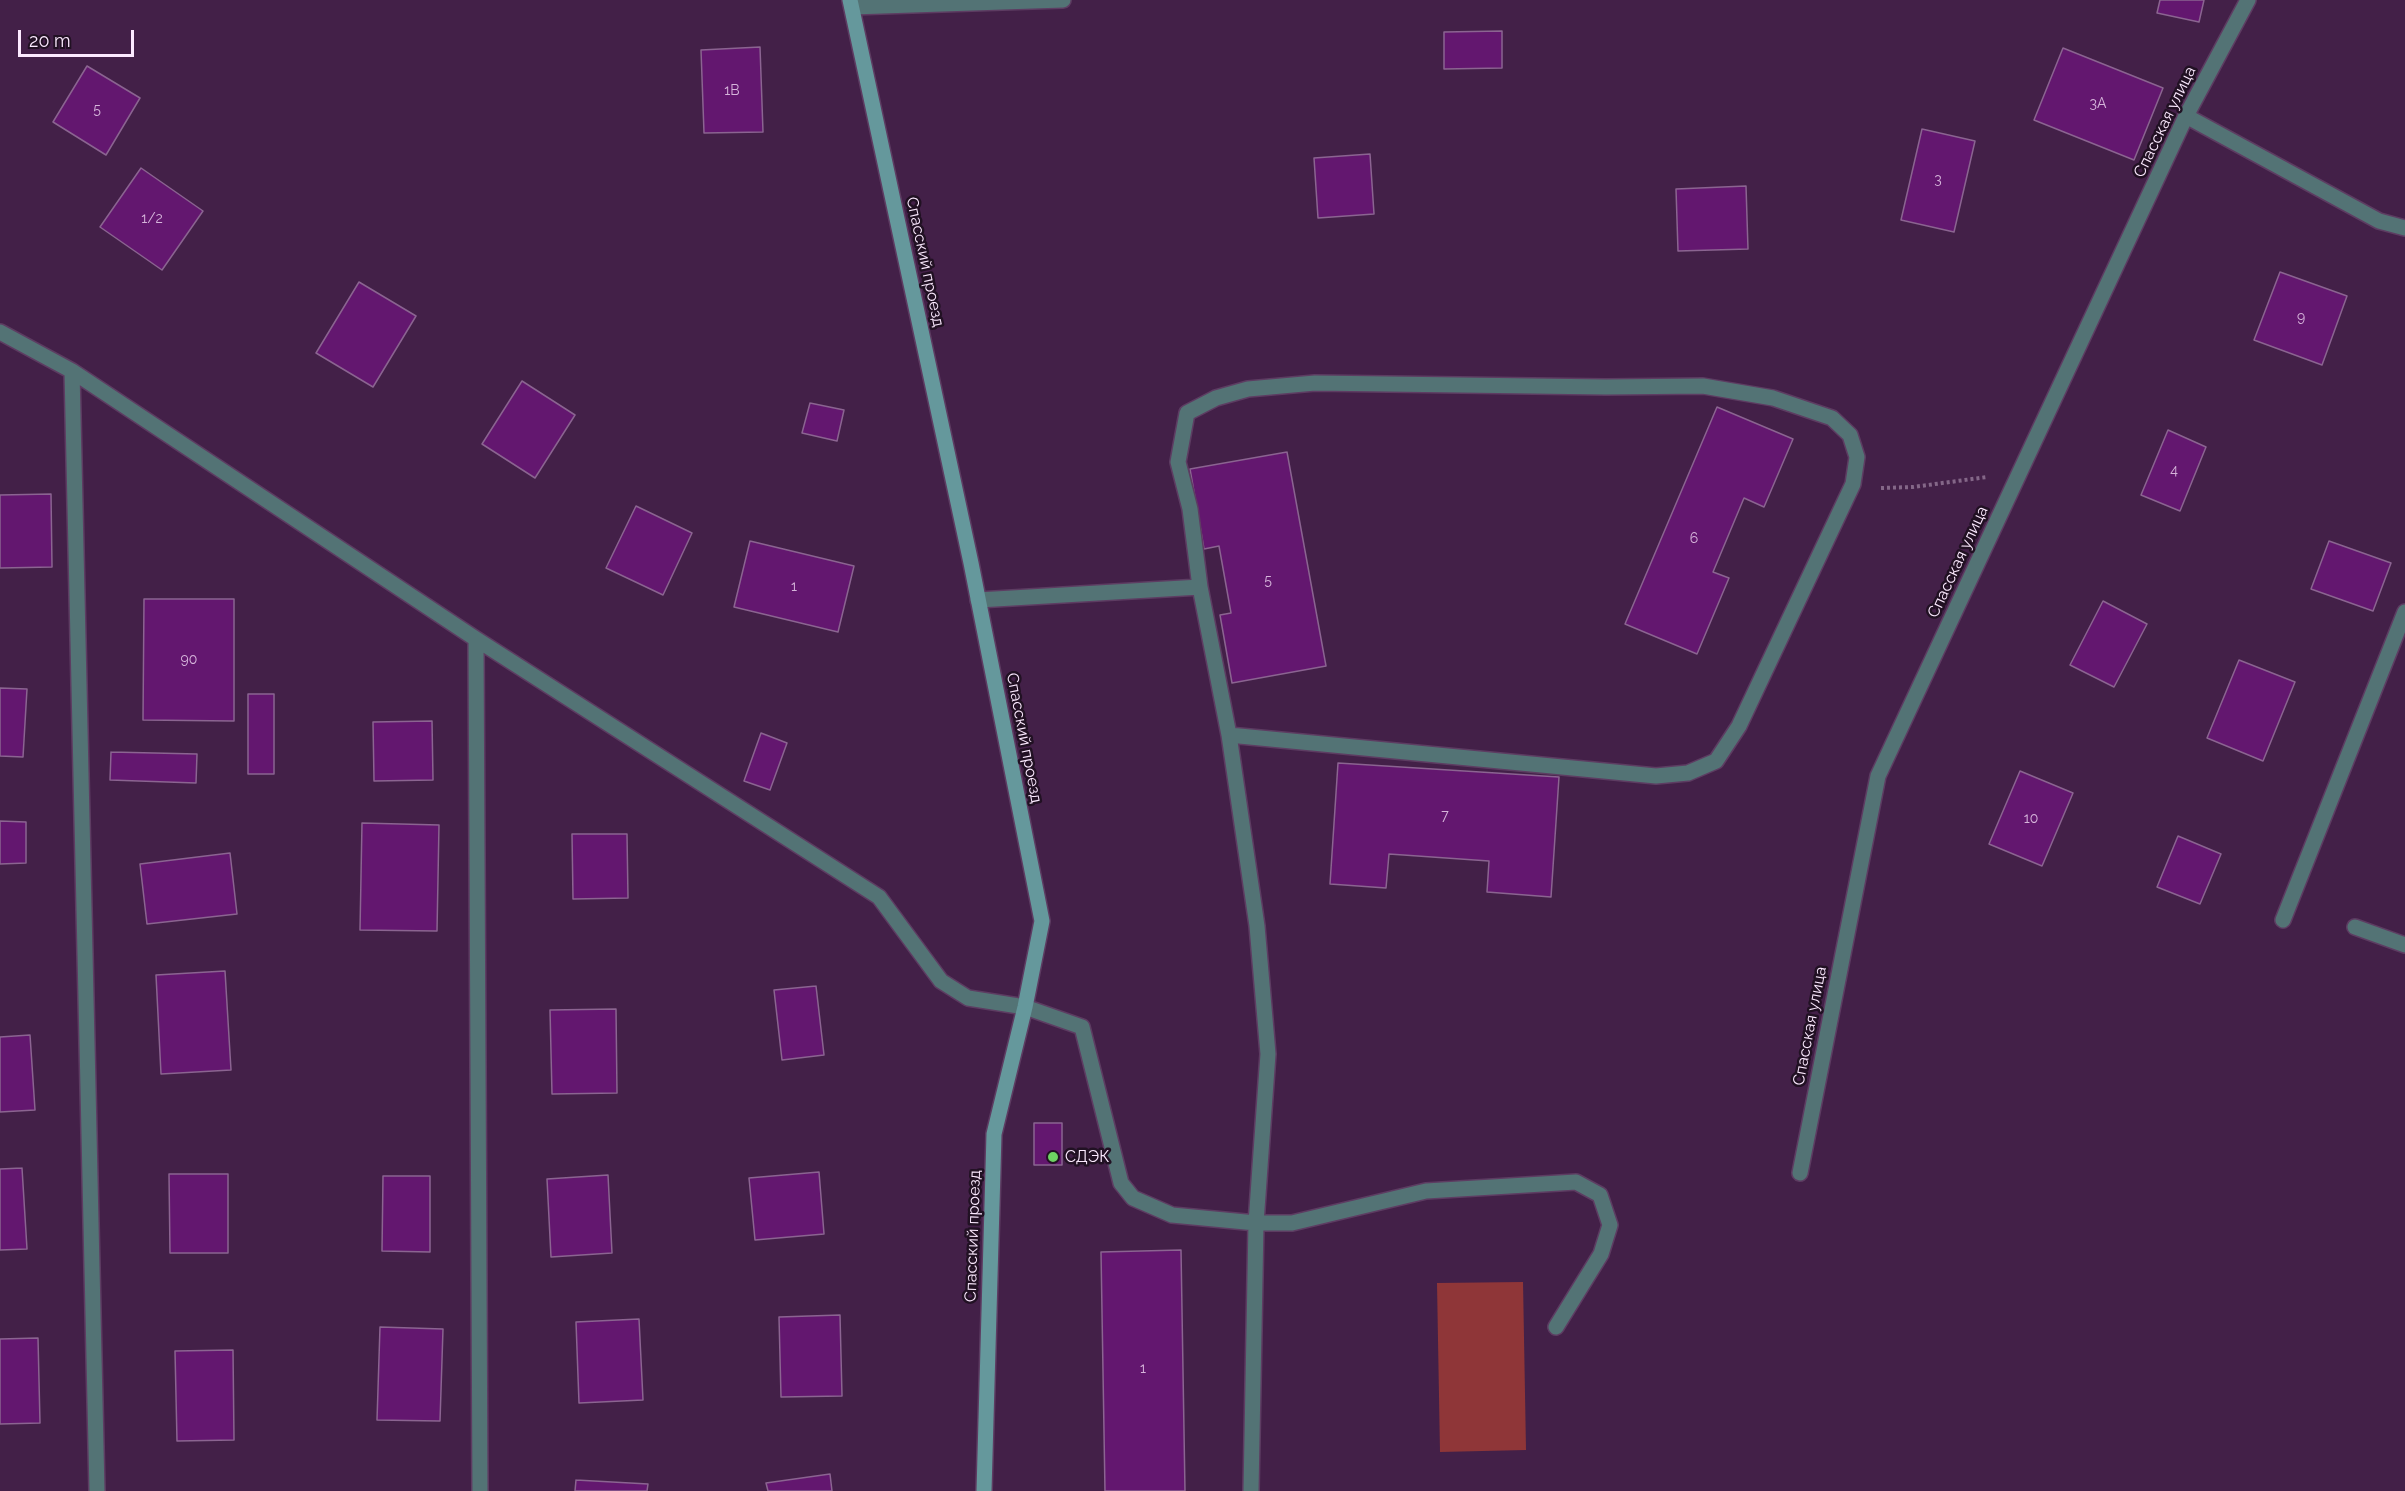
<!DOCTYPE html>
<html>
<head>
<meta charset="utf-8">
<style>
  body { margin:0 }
  #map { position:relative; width:2405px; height:1491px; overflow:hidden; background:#432048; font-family:Raleway,sans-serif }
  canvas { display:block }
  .scale { position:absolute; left:18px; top:30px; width:116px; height:27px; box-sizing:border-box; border:3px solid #fceaff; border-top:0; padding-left:8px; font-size:18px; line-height:21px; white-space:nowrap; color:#fceaff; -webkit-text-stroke:4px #211123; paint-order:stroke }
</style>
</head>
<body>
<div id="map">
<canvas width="2405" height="1491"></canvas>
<div class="scale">20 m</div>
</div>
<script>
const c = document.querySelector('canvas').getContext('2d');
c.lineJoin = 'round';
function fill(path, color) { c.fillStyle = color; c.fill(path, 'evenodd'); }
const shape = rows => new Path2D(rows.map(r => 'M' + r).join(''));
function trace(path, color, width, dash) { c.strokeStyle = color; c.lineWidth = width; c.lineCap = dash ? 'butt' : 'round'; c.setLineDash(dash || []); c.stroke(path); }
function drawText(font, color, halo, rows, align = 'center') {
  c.font = font + ' Raleway,sans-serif'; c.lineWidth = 5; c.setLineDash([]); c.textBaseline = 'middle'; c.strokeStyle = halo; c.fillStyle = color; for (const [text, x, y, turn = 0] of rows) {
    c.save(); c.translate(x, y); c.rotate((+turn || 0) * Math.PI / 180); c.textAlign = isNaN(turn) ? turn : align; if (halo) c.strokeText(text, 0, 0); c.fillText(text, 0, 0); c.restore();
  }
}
fill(shape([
  [1523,1282,1526,1450,1440,1452,1437,1283]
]), '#8f3638');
const building = shape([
  [2160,0,2204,0,2199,22,2157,13,2160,0],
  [1502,31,1502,68,1444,69,1444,32,1502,31],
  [760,47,763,132,704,133,701,50,760,47],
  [2063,48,2163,88,2134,160,2034,120,2063,48],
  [87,66,140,98,106,155,53,122,87,66],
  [1922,129,1975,141,1954,232,1901,220,1922,129],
  [1370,154,1374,214,1318,218,1314,158,1370,154],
  [141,168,203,211,162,270,100,227,141,168],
  [1746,186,1748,249,1678,251,1676,189,1746,186],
  [2280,272,2347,296,2322,365,2254,340,2280,272],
  [359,282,416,316,373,387,316,353,359,282],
  [522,381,575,415,535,478,482,444,522,381],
  [810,403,844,410,837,441,802,433,810,403],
  [1717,407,1793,439,1764,507,1744,498,1713,572,1729,578,1697,654,1625,624,1717,407],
  [2168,430,2206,447,2180,511,2141,495,2168,430],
  [1287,452,1326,666,1232,683,1220,615,1231,613,1219,546,1204,549,1190,469,1287,452],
  [51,494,52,567,0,568,0,495,51,494],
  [636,506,692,533,663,595,606,568,636,506],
  [750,541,854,566,838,632,734,607,750,541],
  [2329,541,2391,563,2373,611,2311,589,2329,541],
  [144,599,234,599,234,721,143,720,144,599],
  [2103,601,2147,624,2114,687,2070,665,2103,601],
  [2239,660,2295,682,2263,761,2207,738,2239,660],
  [0,688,27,689,23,757,0,756,0,688],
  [248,694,274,694,274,774,248,774,248,694],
  [432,721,433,780,374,781,373,722,432,721],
  [761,733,787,743,770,790,744,781,761,733],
  [111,752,197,754,196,783,110,780,111,752],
  [1338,763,1559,777,1551,897,1487,892,1489,861,1389,854,1386,888,1330,884,1338,763],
  [2020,771,2073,793,2042,866,1989,844,2020,771],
  [0,821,26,822,26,863,0,864,0,821],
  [362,823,439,825,437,931,360,930,362,823],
  [572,834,627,834,628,898,573,899,572,834],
  [2178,836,2221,854,2200,904,2157,887,2178,836],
  [230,853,237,914,147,924,140,864,230,853],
  [225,971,231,1070,161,1074,156,975,225,971],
  [816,986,824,1055,782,1060,774,990,816,986],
  [616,1009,617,1093,552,1094,550,1010,616,1009],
  [30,1035,35,1110,0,1112,0,1037,30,1035],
  [1034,1123,1062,1123,1062,1165,1034,1165,1034,1123],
  [22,1168,27,1249,0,1250,0,1169,22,1168],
  [819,1172,824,1234,755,1240,749,1178,819,1172],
  [169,1174,228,1174,228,1253,170,1253,169,1174],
  [608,1175,612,1253,551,1257,547,1179,608,1175],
  [383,1176,430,1176,430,1252,382,1251,383,1176],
  [1181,1250,1185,1491,1105,1491,1101,1252,1181,1250],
  [840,1315,842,1396,781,1397,779,1317,840,1315],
  [639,1319,643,1400,579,1403,576,1322,639,1319],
  [380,1327,443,1329,440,1421,377,1420,380,1327],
  [38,1338,40,1423,0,1424,0,1339,38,1338],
  [233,1350,234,1440,177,1441,175,1351,233,1350],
  [830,1474,832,1491,768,1491,766,1483,830,1474],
  [576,1480,648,1484,647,1491,575,1491,576,1480]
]);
fill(building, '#63176f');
trace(building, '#8b6491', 1.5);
const lane = shape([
  [852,7,1063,0],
  [2186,116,2379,221,2405,228],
  [1200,587,1190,509,1178,462,1187,413,1216,398,1248,389,1315,383,1606,387,1703,386,1773,398,1832,418,1850,435,1857,457,1853,484,1739,726,1716,761,1688,773,1656,776,1229,735],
  [978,600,1200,587,1229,735,1257,926,1268,1054,1256,1223,1292,1223,1426,1191,1576,1182,1600,1195,1610,1225,1601,1254,1556,1327],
  [2283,920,2405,612],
  [2355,927,2405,945],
  [1025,1007,1082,1027,1121,1183,1133,1198,1172,1215,1256,1223,1251,1491]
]);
const street = shape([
  [0,332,72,371,476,639,879,897,941,981,968,998,1025,1007],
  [72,371,97,1491],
  [476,639,480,1491],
  [1800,1173,1878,776,2186,116,2248,0]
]);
const secondary = shape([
  [850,0,971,563,1042,921,1025,1007,994,1134,984,1491]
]);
trace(lane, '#5d3c62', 18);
trace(street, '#5d3c62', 18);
trace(secondary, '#5d3c62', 18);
trace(shape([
  [1881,488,1913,487,1987,477]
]), '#846788', 4, [3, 3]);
trace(lane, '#537375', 15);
trace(street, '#537375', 15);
trace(secondary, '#65989c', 15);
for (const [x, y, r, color] of [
  [1053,1157,6,"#6dd362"]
]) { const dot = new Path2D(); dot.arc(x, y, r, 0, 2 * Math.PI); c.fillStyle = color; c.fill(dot); trace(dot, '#211123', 2); }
drawText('14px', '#d6b5db', null, [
  ["1В",732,91],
  ["3А",2098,104],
  ["5",97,110],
  ["3",1938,180],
  ["1/2",152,219],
  ["9",2301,318],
  ["4",2174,471],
  ["6",1694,539],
  ["5",1268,581],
  ["1",794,587],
  ["90",189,660],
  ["7",1445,816],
  ["10",2031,819],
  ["1",1143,1369]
]);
drawText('16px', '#fceaff', '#211123', [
  ["Спасская улица",2165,122,-64],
  ["Спасский проезд",925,262,78],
  ["Спасская улица",1958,562,-65],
  ["Спасский проезд",1024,738,79],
  ["Спасская улица",1810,1026,-79],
  ["Спасский проезд",973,1236,-88]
]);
drawText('16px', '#fceaff', '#211123', [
  ["СДЭК",1065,1157]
], 'left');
</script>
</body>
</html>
